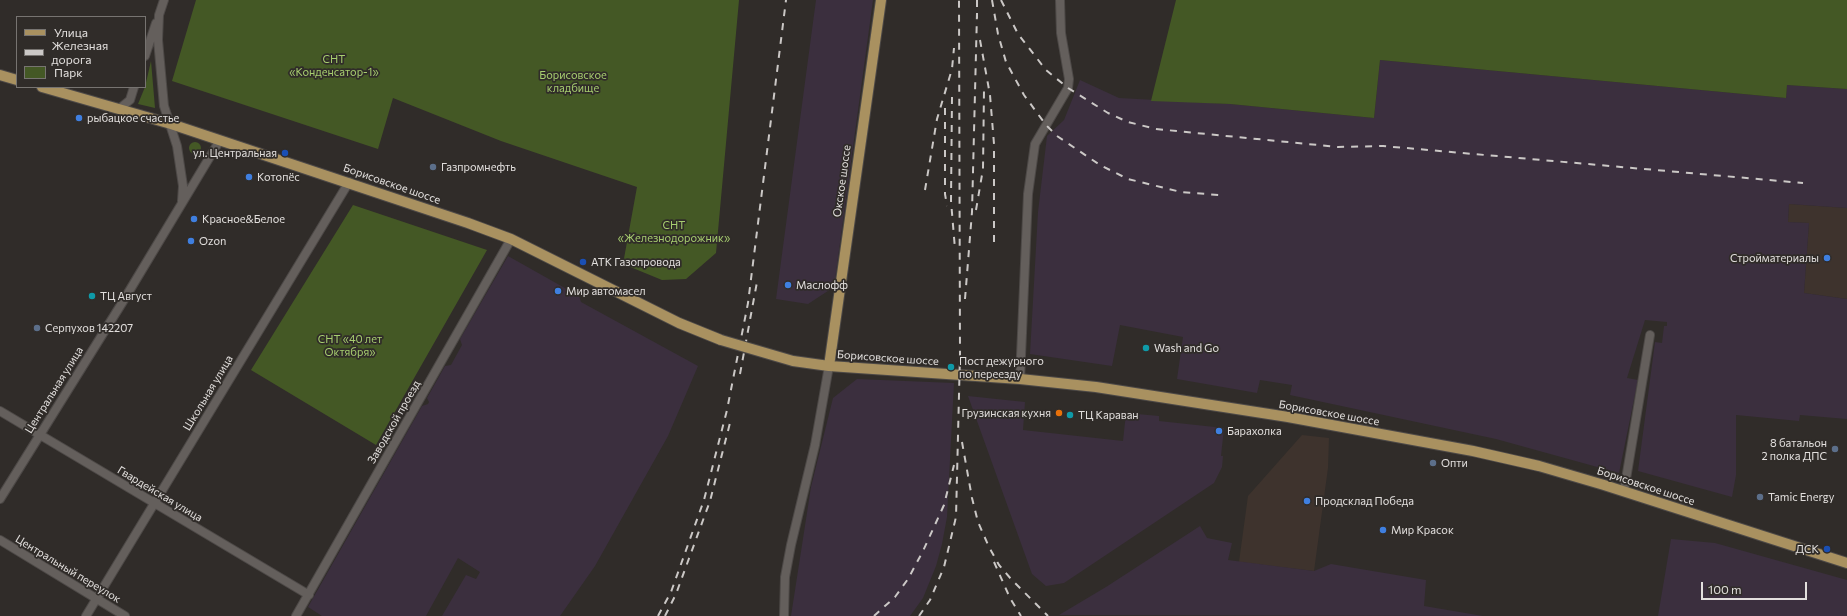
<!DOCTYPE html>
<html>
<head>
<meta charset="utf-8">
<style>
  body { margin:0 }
  #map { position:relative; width:1847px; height:616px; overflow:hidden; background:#302c29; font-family:Commissioner,sans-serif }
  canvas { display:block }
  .legend { position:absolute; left:16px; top:16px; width:130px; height:72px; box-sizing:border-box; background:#302c29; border:1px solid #777471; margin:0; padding:5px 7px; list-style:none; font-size:12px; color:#e2dfdd }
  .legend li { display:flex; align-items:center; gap:8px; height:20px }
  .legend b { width:20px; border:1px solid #777471 }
  .scale { position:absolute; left:1701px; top:582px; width:106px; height:18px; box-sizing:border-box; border:2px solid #e2dfdd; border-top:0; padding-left:5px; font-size:12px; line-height:14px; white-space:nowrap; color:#e2dfdd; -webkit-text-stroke:3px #302c29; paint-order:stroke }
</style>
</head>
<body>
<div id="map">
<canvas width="1847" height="616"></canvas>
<ul class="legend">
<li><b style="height:5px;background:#a99160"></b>Улица</li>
<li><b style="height:5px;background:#cbc8c6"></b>Железная дорога</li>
<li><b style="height:11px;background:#445825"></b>Парк</li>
</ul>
<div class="scale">100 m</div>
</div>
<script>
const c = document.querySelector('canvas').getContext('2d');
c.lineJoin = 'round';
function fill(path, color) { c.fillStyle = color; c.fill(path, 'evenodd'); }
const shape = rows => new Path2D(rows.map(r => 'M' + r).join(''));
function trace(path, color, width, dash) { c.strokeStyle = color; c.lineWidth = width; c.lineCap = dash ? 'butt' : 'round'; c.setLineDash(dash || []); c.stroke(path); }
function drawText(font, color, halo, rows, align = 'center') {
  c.font = font + ' Commissioner,sans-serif'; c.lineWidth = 3.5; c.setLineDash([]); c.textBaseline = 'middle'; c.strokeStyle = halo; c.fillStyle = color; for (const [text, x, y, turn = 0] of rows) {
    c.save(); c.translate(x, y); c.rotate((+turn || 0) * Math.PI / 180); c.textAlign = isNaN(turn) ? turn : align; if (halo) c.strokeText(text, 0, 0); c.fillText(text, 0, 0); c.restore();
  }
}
fill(shape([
  [1789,204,1847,208,1847,299,1804,293,1809,223,1788,222],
  [1302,435,1329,438,1328,468,1314,571,1239,562,1248,496]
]), '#3e332d');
fill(shape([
  [816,0,873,0,834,287,808,304,776,299],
  [1380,60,1786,98,1787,85,1847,89,1847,208,1789,204,1788,222,1809,223,1804,293,1847,299,1847,419,1800,415,1799,421,1736,415,1736,475,1732,497,1638,471,1655,342,1662,343,1664,326,1667,326,1667,322,1645,320,1627,378,1638,380,1619,473,1496,439,1290,395,1292,385,1260,380,1257,393,1177,379,1183,337,1120,325,1112,366,1030,354,1038,212,1047,136,1064,120,1080,80,1119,98,1230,104,1374,118],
  [508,256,579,296,581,302,698,366,668,436,595,566,560,616,442,616,466,575,476,579,480,572,458,558,426,616,322,616,308,607,422,406,428,404,429,402,427,398,445,366,451,365,462,345,460,339],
  [857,379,954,383,947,517,942,544,936,566,923,598,910,616,791,616,811,487,833,398],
  [968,396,1025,402,1023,430,1123,441,1126,413,1159,416,1159,421,1224,428,1221,456,1223,456,1222,467,1214,483,1064,583,1046,586,1032,574],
  [1200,526,1207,538,1232,543,1228,560,1314,571,1331,564,1426,580,1424,606,1483,616,1059,615,1106,587],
  [1671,539,1715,543,1847,580,1847,616,1658,616]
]), '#3b2f3e');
fill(shape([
  [196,0,739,0,716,253,686,279,662,280,623,264,637,187,501,141,393,98,378,149,172,81],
  [1176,0,1847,0,1847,89,1787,85,1786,98,1380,60,1374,118,1230,104,1151,101],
  [151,61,155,108,138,104,145,87],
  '189 148a6 6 0 1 1 12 0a6 6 0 1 1-12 0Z',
  [353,205,487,250,376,445,251,370]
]), '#445825');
const minor = shape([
  [164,0,159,15,158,40,164,106,177,146,183,186,182,201],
  [145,56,156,23],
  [119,109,130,100,134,87],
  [1020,379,1028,194,1035,144,1068,88,1069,79,1061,33,1060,0],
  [0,411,309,595],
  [1624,491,1650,335],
  [0,499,122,303,220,140],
  [0,540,125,616],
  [86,616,349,182],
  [296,616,511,239],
  [784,616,785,577,791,545,815,445,829,366]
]);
const major = shape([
  [0,75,17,80],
  [42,87,171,124,468,223,511,239,679,323,721,340],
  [793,361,829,366,1020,379,1096,387,1288,417,1473,451,1539,466,1604,485,1847,563],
  [829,366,881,0]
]);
trace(minor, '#4d4947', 10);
trace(major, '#4d4947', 12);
trace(minor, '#645f5c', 8);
trace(major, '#a99160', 10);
trace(shape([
  [977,0,977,18],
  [992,0,998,34,1006,62,1024,95,1046,125,1057,136,1100,165,1128,179,1181,192,1219,195],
  [1001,0,1018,34,1046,70,1068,88,1108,113,1128,122,1156,129,1338,147,1383,146,1803,183],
  [980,40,990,95,994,144,994,243],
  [952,97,951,201,955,249],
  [945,108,945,194,947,206],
  [925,190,937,119,952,69,954,48],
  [976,210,983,169,984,90],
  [965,299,972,212,977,13],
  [740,374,757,282],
  [962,442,972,498,978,522,989,547,999,565,1011,579,1048,616],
  [994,562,1010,598,1021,616],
  [658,616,671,592,704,500,727,410,748,303,786,0],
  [665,616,676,594,710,501,731,419],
  [874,616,895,597,908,579,923,551,944,505,954,465],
  [919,616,930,600,944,567,956,517,960,354,959,0]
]), '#cbc8c6', 2, [7, 7]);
const majorBridge = shape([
  [721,340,793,361]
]);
trace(majorBridge, '#4d4947', 12, []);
trace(majorBridge, '#a99160', 10);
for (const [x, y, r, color] of [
  [79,118,4,"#3f7fe0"],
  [285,153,4,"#1a4fb4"],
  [433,167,4,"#5c6f8a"],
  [249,177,4,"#3f7fe0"],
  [194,219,4,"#3f7fe0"],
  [191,241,4,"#3f7fe0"],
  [1827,258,4,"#3f7fe0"],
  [583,262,4,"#1a4fb4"],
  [788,285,4,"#3f7fe0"],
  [558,291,4,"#3f7fe0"],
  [92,296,4,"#0f9aa8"],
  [37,328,4,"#5c6f8a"],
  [1146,348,4,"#0f9aa8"],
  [951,367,4,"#0f9aa8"],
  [1059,413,4,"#e8710a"],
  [1070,415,4,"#0f9aa8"],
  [1219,431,4,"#3f7fe0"],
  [1835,449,4,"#5c6f8a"],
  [1433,463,4,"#5c6f8a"],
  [1760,497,4,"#5c6f8a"],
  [1307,501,4,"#3f7fe0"],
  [1383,530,4,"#3f7fe0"],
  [1827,549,4,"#1a4fb4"]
]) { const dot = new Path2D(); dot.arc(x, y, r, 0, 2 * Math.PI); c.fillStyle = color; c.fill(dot); trace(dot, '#302c29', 1.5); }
drawText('11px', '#a7ce6f', '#302c29', [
  ["СНТ",334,59],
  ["«Конденсатор-1»",334,72],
  ["Борисовское",573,75],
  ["кладбище",573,88],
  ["СНТ",674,225],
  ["«Железнодорожник»",674,238],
  ["СНТ «40 лет",350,339],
  ["Октября»",350,352]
]);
drawText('11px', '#e2dfdd', '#302c29', [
  ["рыбацкое счастье",87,118],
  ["ул. Центральная",277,153,"right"],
  ["Газпромнефть",441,167],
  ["Котопёс",257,177],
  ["Красное&Белое",202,219],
  ["Ozon",199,241],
  ["Стройматериалы",1819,258,"right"],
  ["АТК Газопровода",591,262],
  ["Маслофф",796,285],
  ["Мир автомасел",566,291],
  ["ТЦ Август",100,296],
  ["Серпухов 142207",45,328],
  ["Wash and Go",1154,348],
  ["Пост дежурного",959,361],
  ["по переезду",959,374],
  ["Грузинская кухня",1051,413,"right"],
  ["ТЦ Караван",1078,415],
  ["Барахолка",1227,431],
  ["8 батальон",1827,443,"right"],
  ["2 полка ДПС",1827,456,"right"],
  ["Опти",1441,463],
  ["Tamic Energy",1768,497],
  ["Продсклад Победа",1315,501],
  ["Мир Красок",1391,530],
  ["ДСК",1819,549,"right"]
], 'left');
drawText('11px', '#e2dfdd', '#302c29', [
  ["Окское шоссе",842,181,-82],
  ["Борисовское шоссе",392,184,19],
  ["Борисовское шоссе",888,358,4],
  ["Центральная улица",54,390,-58],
  ["Школьная улица",208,393,-59],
  ["Борисовское шоссе",1329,413,10],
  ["Заводской проезд",394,422,-60],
  ["Борисовское шоссе",1646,486,18],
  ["Гвардейская улица",160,494,31],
  ["Центральный переулок",68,569,31]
]);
</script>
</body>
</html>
